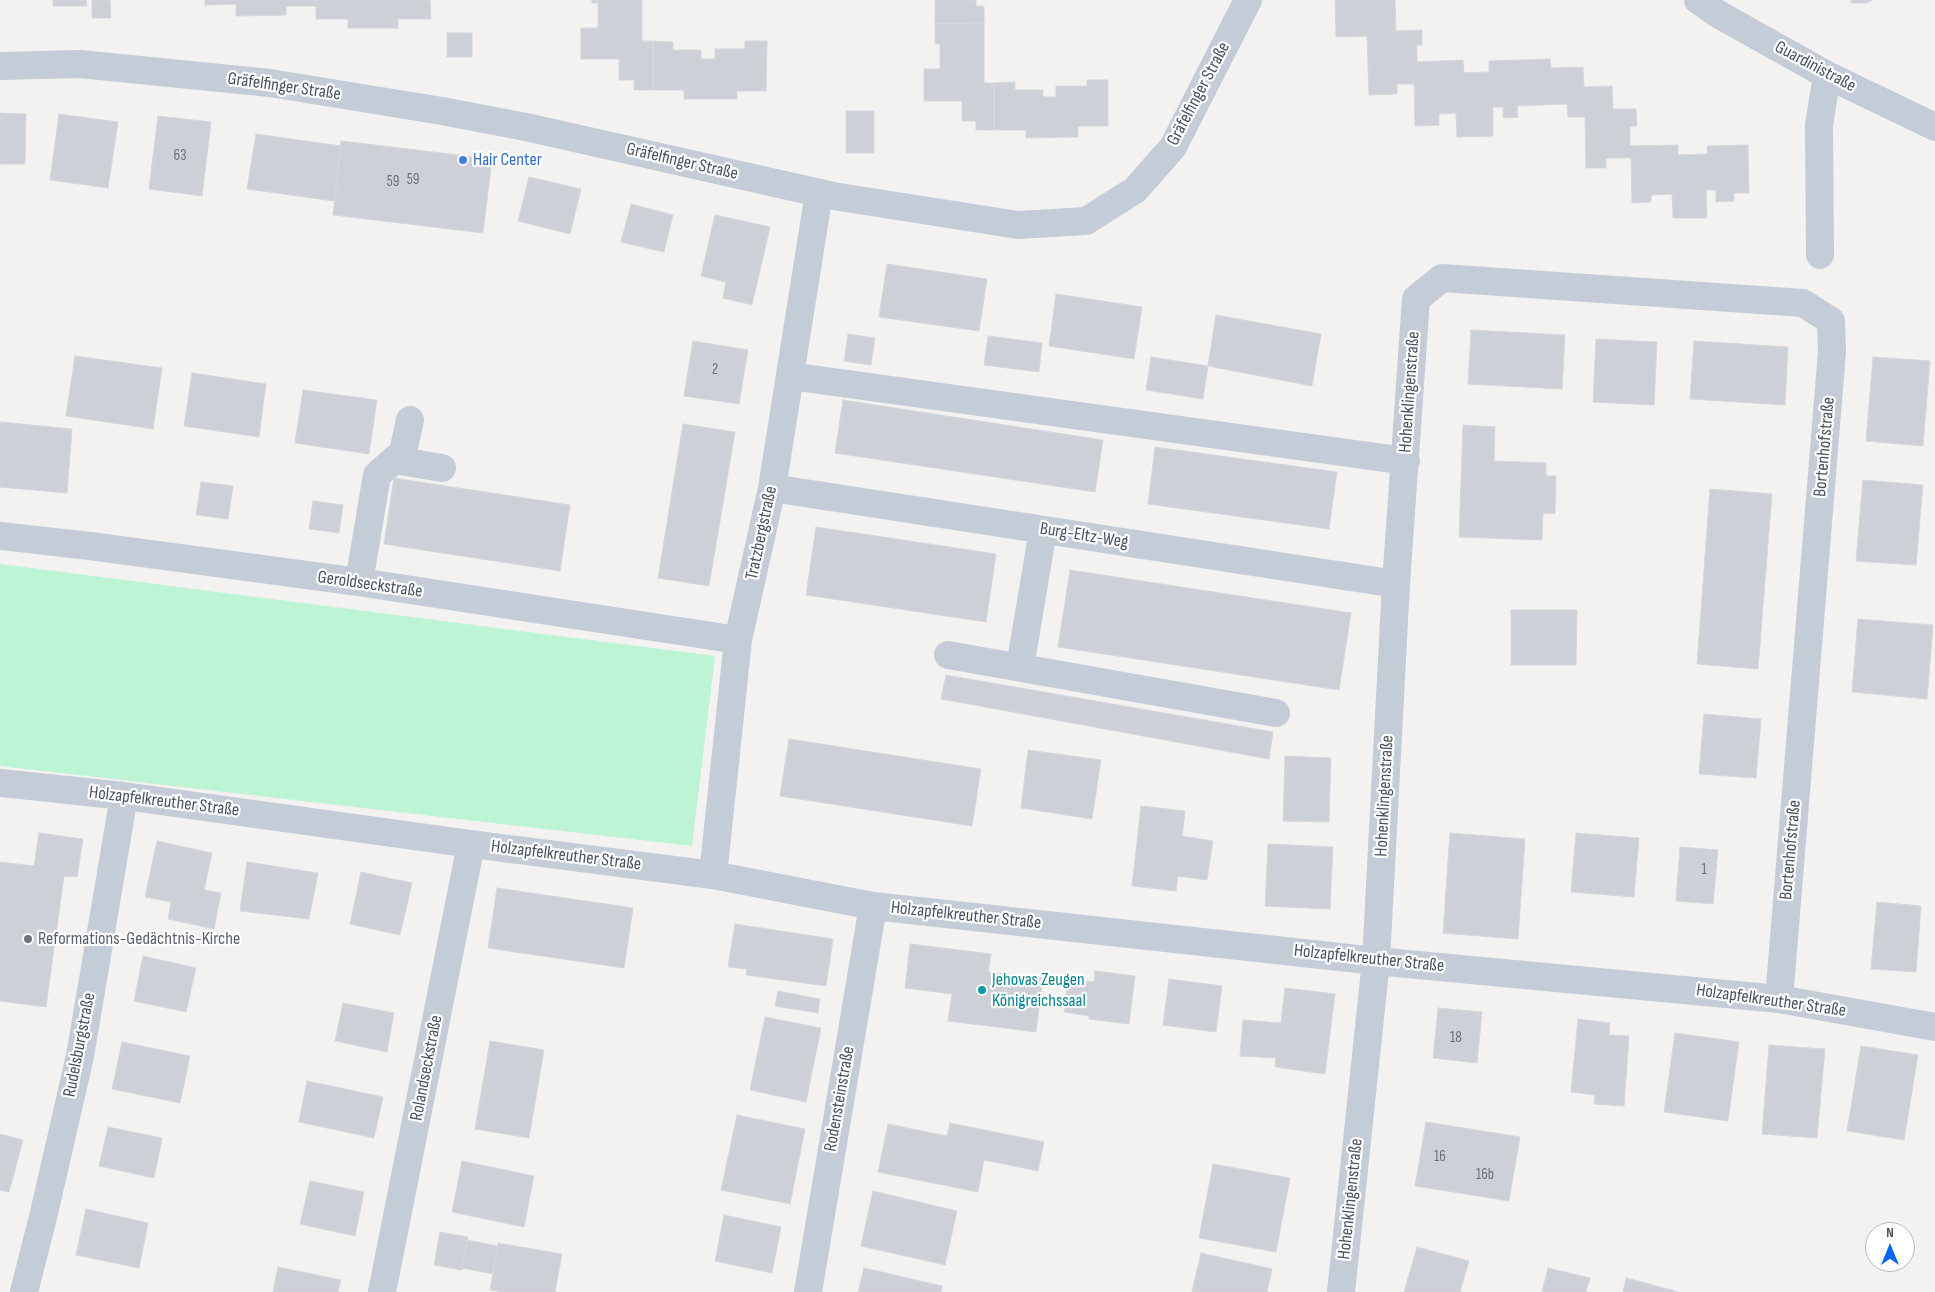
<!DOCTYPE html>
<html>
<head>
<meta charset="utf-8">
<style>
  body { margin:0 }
  #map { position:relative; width:1935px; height:1292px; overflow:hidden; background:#f4f1f1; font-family:"Sofia Sans Condensed",sans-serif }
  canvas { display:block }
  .north { position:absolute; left:1865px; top:1222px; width:50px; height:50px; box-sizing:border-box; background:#fff; border:1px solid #b5bac0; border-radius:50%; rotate:0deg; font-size:14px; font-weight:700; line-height:20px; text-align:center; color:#475361 }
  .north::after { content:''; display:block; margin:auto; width:18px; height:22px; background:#0863f7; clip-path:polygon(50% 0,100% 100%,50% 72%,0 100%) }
</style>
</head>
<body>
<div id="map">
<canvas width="1935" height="1292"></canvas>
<div class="north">N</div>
</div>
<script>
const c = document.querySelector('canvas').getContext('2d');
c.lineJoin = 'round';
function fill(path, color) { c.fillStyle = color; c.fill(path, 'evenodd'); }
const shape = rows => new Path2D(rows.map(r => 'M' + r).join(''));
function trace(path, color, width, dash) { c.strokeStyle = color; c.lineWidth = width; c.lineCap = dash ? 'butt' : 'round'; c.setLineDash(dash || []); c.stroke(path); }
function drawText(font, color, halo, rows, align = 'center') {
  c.font = font + ' "Sofia Sans Condensed",sans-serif'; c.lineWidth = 4.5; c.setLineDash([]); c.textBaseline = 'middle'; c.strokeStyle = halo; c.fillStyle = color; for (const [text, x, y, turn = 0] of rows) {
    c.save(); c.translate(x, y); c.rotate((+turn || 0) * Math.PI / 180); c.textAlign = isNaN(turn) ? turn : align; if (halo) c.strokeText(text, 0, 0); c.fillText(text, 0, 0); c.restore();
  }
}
fill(shape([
  [0,564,715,656,692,846,0,766]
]), '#bdf4d5');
const building = shape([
  [53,0,86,0,87,6,53,6,53,0],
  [92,0,110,0,111,18,92,18,92,0],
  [205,0,316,0,316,6,286,6,286,15,236,16,236,4,205,5,205,0],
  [316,0,430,0,431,19,398,19,398,28,348,28,348,19,316,19,316,0],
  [592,0,642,0,642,41,653,41,653,90,634,90,634,80,619,80,619,59,581,59,581,28,598,28,598,3,592,3,592,0],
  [935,0,976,0,976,6,984,6,984,23,935,24,935,0],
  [1335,0,1395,0,1396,31,1422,30,1422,45,1417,45,1417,62,1463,60,1464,73,1489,72,1489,61,1550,59,1551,68,1583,67,1584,87,1612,86,1613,109,1636,109,1637,126,1630,126,1630,146,1678,145,1678,155,1708,154,1707,146,1748,145,1749,193,1734,193,1734,201,1716,202,1716,190,1706,190,1707,218,1673,218,1672,194,1651,195,1651,202,1632,203,1631,158,1606,158,1606,168,1586,168,1585,117,1568,117,1567,104,1517,106,1518,117,1503,118,1503,107,1493,107,1493,136,1457,137,1456,113,1439,114,1439,125,1415,126,1414,84,1397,84,1397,94,1369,95,1367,36,1336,37,1335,0],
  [1851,0,1873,0,1866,3,1851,3,1851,0],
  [984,23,984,83,994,83,994,130,976,130,976,121,962,121,962,101,924,101,924,69,940,69,940,44,935,44,935,24,984,23],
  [447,33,472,33,472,57,447,57,447,33],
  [653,41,673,42,673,50,701,50,701,59,715,59,715,49,745,49,745,41,767,41,766,91,737,91,737,99,684,99,684,90,653,90,653,41],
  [1087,80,1108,80,1108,126,1078,126,1078,137,1026,138,1026,130,994,130,994,83,1015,82,1015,90,1043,90,1043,97,1056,97,1056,86,1087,86,1087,80],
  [846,111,874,111,874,153,846,153,846,111],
  [0,113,26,114,25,164,0,164,0,113],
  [59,114,118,122,108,188,50,180,59,114],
  [158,116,211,122,202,196,149,189,158,116],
  [256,134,341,146,334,201,247,189,256,134],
  [341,141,492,159,483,233,333,215,341,141],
  [529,177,581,189,570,234,518,221,529,177],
  [631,204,673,215,664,252,621,242,631,204],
  [715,215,770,227,752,305,723,298,726,282,701,276,715,215],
  [887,264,987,279,979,331,879,317,887,264],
  [1056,294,1142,307,1134,359,1049,346,1056,294],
  [1216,315,1321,334,1312,386,1208,366,1216,315],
  [1471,330,1565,335,1562,389,1468,384,1471,330],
  [848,334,875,338,871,365,844,361,848,334],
  [988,336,1042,343,1039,372,984,365,988,336],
  [1596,339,1657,342,1654,405,1593,402,1596,339],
  [693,341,748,350,739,404,684,396,693,341],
  [1694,341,1788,347,1785,405,1690,399,1694,341],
  [75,356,162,368,153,429,66,416,75,356],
  [1151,357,1208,366,1203,399,1146,390,1151,357],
  [1873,357,1930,361,1923,446,1866,441,1873,357],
  [192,373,266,384,259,437,184,426,192,373],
  [303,390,377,400,369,454,295,443,303,390],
  [843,400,1103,440,1095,492,835,453,843,400],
  [0,422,72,429,67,493,0,487,0,422],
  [683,424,735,432,709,586,658,578,683,424],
  [1463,425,1495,427,1494,461,1546,463,1546,476,1556,476,1555,514,1543,513,1542,540,1459,537,1463,425],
  [1155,447,1337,472,1329,529,1148,504,1155,447],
  [394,478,570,505,560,571,384,544,394,478],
  [1863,480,1923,485,1916,565,1856,561,1863,480],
  [201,482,233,486,228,519,196,515,201,482],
  [1710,489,1772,494,1758,669,1697,664,1710,489],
  [313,501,343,505,339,533,309,529,313,501],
  [816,527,996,554,986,622,806,595,816,527],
  [1070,570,1351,613,1339,690,1058,647,1070,570],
  [1511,610,1577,610,1576,665,1511,665,1511,610],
  [1858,619,1933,625,1927,699,1852,692,1858,619],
  [946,675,1273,732,1269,759,941,699,946,675],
  [1704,714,1761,719,1756,778,1699,774,1704,714],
  [789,739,981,769,972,826,780,796,789,739],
  [1028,750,1101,760,1092,819,1021,808,1028,750],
  [1285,756,1331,758,1329,822,1283,821,1285,756],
  [1141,806,1185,811,1182,836,1213,841,1207,880,1178,876,1176,891,1132,886,1141,806],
  [39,833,83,839,77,877,64,876,46,1007,0,1001,0,862,34,866,39,833],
  [1450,833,1525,839,1518,939,1443,933,1450,833],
  [1576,833,1639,838,1634,897,1571,892,1576,833],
  [157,841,212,853,204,890,221,893,214,929,168,919,171,902,145,897,157,841],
  [1268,844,1333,847,1330,909,1265,906,1268,844],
  [1680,847,1718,850,1713,904,1676,901,1680,847],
  [247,862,318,873,309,919,240,911,247,862],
  [361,872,412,883,400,935,350,924,361,872],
  [497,888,633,908,624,968,488,948,497,888],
  [1877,902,1921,906,1916,972,1871,969,1877,902],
  [735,924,833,939,826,986,746,975,747,969,728,967,735,924],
  [910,944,991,954,988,972,1043,978,1036,1032,948,1021,952,994,905,988,910,944],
  [143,956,196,968,186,1012,134,1001,143,956],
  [1095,971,1135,976,1129,1024,1089,1019,1089,1016,1064,1012,1068,979,1094,982,1095,971],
  [1169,979,1222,986,1216,1032,1163,1025,1169,979],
  [1285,988,1335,994,1325,1074,1275,1067,1276,1058,1240,1056,1243,1020,1281,1023,1285,988],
  [778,991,820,999,818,1013,775,1006,778,991],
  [343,1003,394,1013,387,1052,335,1041,343,1003],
  [1438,1008,1482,1012,1477,1063,1433,1058,1438,1008],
  [765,1017,821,1028,806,1102,750,1090,765,1017],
  [1578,1019,1610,1023,1609,1035,1629,1036,1624,1106,1594,1104,1595,1095,1571,1092,1578,1019],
  [1675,1033,1739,1042,1728,1121,1664,1112,1675,1033],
  [490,1041,544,1050,529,1138,475,1129,490,1041],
  [122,1042,190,1056,180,1103,112,1089,122,1042],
  [1769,1045,1825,1049,1817,1138,1762,1134,1769,1045],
  [1861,1046,1918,1055,1904,1140,1847,1131,1861,1046],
  [307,1081,383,1097,374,1138,299,1122,307,1081],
  [737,1115,805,1129,790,1204,721,1190,737,1115],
  [1426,1122,1520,1137,1509,1201,1415,1186,1426,1122],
  [950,1123,1044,1142,1038,1171,984,1160,978,1192,878,1172,888,1124,947,1136,950,1123],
  [108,1127,162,1138,154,1178,99,1166,108,1127],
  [0,1134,23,1140,9,1192,0,1190,0,1134],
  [462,1161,534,1176,524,1227,452,1212,462,1161],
  [1213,1164,1290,1178,1276,1252,1199,1238,1213,1164],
  [310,1181,364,1192,355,1236,300,1224,310,1181],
  [873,1191,957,1211,945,1265,861,1246,873,1191],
  [86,1209,148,1223,139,1268,76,1255,86,1209],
  [724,1215,781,1227,772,1273,715,1261,724,1215],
  [440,1232,468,1237,462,1270,434,1265,440,1232],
  [467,1240,498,1246,493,1274,462,1268,467,1240],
  [498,1243,562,1254,555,1292,504,1292,490,1290,498,1243],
  [1417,1247,1469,1261,1460,1292,1404,1292,1417,1247],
  [1201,1253,1272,1269,1267,1292,1192,1292,1201,1253],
  [278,1267,341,1280,338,1292,273,1292,278,1267],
  [864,1268,942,1286,941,1292,858,1292,864,1268],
  [1548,1268,1590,1278,1586,1292,1542,1292,1548,1268],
  [1626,1278,1679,1292,1623,1292,1626,1278]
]);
fill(building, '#cdd0d6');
trace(building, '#d5d7dd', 1);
trace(shape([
  [1698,0,1718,14,1827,75,1935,127],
  [0,66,80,64,270,83,442,111,526,127,833,196,1018,225,1086,221,1135,190,1173,147,1248,0],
  [1820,255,1819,125,1827,75],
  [790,376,1406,461],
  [394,460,442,468],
  [772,488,1396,584],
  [0,536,90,546,359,582,738,640],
  [359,582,377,475,403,452,410,420],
  [948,655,1276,713],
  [1020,667,1043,530],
  [0,783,124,796,471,844,713,875,873,906,1376,961,1779,999,1935,1027],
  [713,875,738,640,772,488,819,193],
  [24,1292,44,1213,80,1056,124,796],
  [382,1292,471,844],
  [808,1292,873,906],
  [1341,1292,1376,961,1396,584,1416,299,1442,278,1803,303,1831,321,1832,352,1779,999]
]), '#c4ccd7', 28);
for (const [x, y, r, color] of [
  [463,160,5,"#3f7fe0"],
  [28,939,5,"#6b7280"],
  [982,990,5,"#0f9aa8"]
]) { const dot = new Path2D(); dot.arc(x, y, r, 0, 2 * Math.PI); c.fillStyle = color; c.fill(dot); trace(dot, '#fff', 2); }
drawText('15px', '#68727e', null, [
  ["63",180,156],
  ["59",413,180],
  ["59",393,182],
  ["2",715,370],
  ["1",1704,870],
  ["18",1456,1038],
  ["16",1440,1157],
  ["16b",1485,1175]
]);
drawText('18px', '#475361', '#fff', [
  ["Guardinistraße",1815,67,28],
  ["Gräfelfinger Straße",284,87,8],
  ["Gräfelfinger Straße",1199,94,-62],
  ["Gräfelfinger Straße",682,162,13],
  ["Hohenklingenstraße",1410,392,-86],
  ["Bortenhofstraße",1825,447,-85],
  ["Tratzbergstraße",762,533,-78],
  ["Burg-Eltz-Weg",1084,536,9],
  ["Geroldseckstraße",370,585,8],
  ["Hohenklingenstraße",1385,796,-87],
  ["Holzapfelkreuther Straße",164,802,7],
  ["Bortenhofstraße",1791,850,-85],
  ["Holzapfelkreuther Straße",566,856,7],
  ["Holzapfelkreuther Straße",966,916,6],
  ["Holzapfelkreuther Straße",1369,959,6],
  ["Holzapfelkreuther Straße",1771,1001,8],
  ["Rudelsburgstraße",80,1045,-79],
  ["Rolandseckstraße",427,1068,-79],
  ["Rodensteinstraße",840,1099,-80],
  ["Hohenklingenstraße",1351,1199,-84]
]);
drawText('18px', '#366cbe', '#fff', [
  ["Hair Center",473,160]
], 'left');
drawText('18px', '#5b616d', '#fff', [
  ["Reformations-Gedächtnis-Kirche",38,939]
], 'left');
drawText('18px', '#0d838f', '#fff', [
  ["Jehovas Zeugen",992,980],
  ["Königreichssaal",992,1001]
], 'left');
</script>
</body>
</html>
